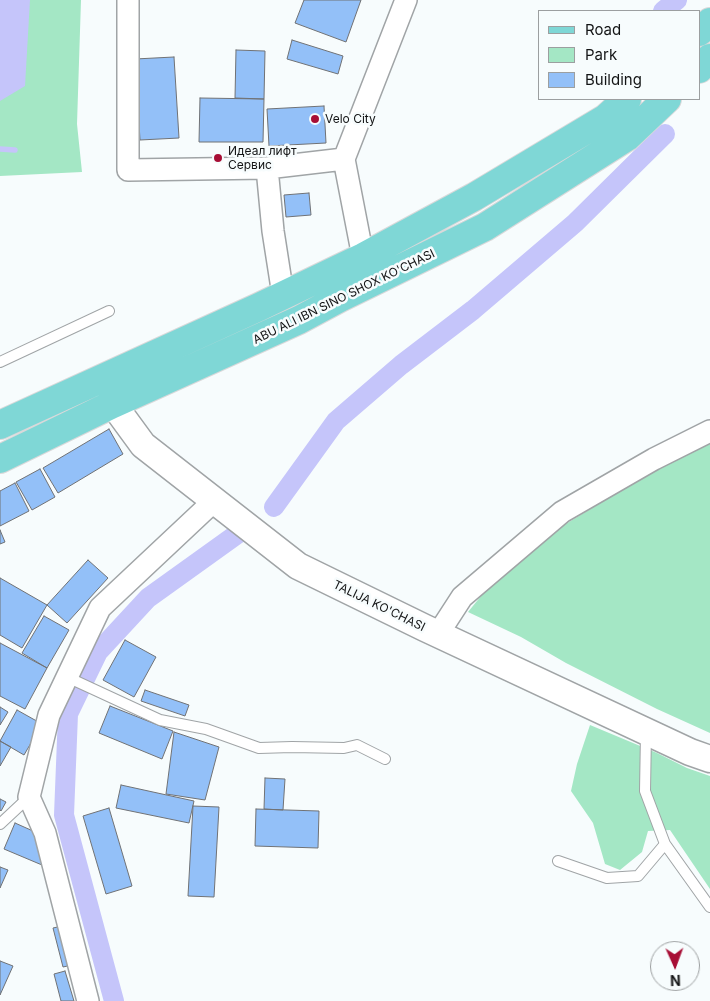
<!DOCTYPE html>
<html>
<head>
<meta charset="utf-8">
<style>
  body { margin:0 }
  #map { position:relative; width:710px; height:1001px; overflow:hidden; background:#f7fcfd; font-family:Inter,sans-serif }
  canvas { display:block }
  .legend { position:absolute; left:538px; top:10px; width:162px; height:90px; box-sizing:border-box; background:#f7fcfd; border:1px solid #9c9fa0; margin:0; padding:6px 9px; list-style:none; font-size:15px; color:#131415 }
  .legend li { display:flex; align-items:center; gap:10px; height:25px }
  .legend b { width:25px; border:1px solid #9c9fa0 }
  .north { position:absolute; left:650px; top:941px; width:50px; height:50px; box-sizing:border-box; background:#f7fcfd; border:1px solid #9c9fa0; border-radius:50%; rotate:178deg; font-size:14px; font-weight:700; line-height:20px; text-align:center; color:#131415 }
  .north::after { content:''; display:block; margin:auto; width:18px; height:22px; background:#a70e35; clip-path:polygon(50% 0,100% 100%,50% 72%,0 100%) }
</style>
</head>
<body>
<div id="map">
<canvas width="710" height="1001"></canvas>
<ul class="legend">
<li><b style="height:6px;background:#7fd7d6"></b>Road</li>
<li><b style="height:14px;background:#a4e7c5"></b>Park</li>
<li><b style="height:14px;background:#93c0f8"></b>Building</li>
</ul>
<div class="north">N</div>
</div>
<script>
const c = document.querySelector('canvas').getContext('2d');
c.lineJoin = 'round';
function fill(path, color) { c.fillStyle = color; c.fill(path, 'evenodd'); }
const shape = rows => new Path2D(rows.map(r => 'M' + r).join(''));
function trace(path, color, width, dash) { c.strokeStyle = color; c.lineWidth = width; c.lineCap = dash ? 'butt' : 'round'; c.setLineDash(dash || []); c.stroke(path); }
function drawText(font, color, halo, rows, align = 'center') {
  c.font = font + ' Inter,sans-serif'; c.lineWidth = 5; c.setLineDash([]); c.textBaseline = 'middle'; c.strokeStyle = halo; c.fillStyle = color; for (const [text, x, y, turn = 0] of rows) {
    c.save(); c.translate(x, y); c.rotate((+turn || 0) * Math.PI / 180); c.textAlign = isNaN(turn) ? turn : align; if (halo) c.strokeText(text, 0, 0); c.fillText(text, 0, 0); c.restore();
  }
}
fill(shape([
  [0,0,81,0,77,124,82,172,0,176],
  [710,444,710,733,657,709,566,663,521,637,468,612,499,574,564,525,678,456],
  [590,725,657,753,687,768,710,776,710,889,670,830,648,831,642,852,620,870,605,864,593,823,571,791,577,764]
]), '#a4e7c5');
fill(shape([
  [0,0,30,0,25,86,0,101]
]), '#c5c5fa');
trace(shape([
  [0,149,15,150]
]), '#c5c5fa', 5.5);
trace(shape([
  [663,11,677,0],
  [274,507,336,421,401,365,473,310,575,223,665,134],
  [114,1001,64,815,68,714,98,652,148,598,240,532]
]), '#c5c5fa', 20);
const building = shape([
  [304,0,361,0,346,42,295,23,304,0],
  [292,40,343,56,338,74,287,59,292,40],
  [236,50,265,51,264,99,235,98,236,50],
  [174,57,179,138,140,140,135,59,174,57],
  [200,98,264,99,263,142,199,142,200,98],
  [324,106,326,143,269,146,267,109,324,106],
  [309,193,311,215,286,217,284,195,309,193],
  [109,429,123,454,58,493,43,468,109,429],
  [40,469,55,497,32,510,16,482,40,469],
  [15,483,29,511,0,526,0,491,15,483],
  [0,530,5,542,0,544,0,530],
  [88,560,108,578,67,623,47,605,88,560],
  [0,578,47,605,22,648,0,635,0,578],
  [44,616,69,630,47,668,22,653,44,616],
  [125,640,156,657,134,697,103,680,125,640],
  [0,643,47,668,25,709,0,696,0,643],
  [145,690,189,705,185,716,141,701,145,690],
  [110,706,173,731,162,759,99,733,110,706],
  [0,707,8,712,0,725,0,707],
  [17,710,42,724,24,755,0,741,17,710],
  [174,732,219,747,205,800,166,794,174,732],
  [0,741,11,747,0,766,0,741],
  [265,778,285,779,283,810,264,809,265,778],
  [121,785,194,801,189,823,116,808,121,785],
  [0,799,6,802,1,811,0,810,0,799],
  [193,806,219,807,214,897,188,896,193,806],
  [109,808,132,886,106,894,83,816,109,808],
  [256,809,319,811,318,848,255,846,256,809],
  [15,823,42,835,42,865,4,849,15,823],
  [0,867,8,870,0,888,0,867],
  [62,926,72,965,63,967,53,928,62,926],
  [0,961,13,966,0,995,0,961],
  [65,971,74,1001,61,1001,54,974,65,971]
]);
fill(building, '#93c0f8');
trace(building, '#707275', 1);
const service = shape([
  [0,362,109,311],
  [67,677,160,720,206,729,259,748,292,747,344,748,357,745,385,759],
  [646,733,645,791,665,844,710,907],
  [0,824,29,797],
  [558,861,607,878,638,876,665,844]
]);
const minor = shape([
  [128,0,128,170,267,168,344,159],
  [267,168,273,231,283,295],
  [363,257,344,159,406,0],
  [438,634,462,597,562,512,654,459,710,431],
  [88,1001,45,833,29,797,49,715,100,608,215,500]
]);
const tertiary = shape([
  [104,384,113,404,143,445,298,566,425,628,690,752,710,759]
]);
const primary = shape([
  [699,32,710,22],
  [699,69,710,58],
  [0,425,259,307,363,257,474,197,606,118,627,99],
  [0,459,113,404,299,320,340,298,485,227,627,137,667,99]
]);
trace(service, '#a0a4a6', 12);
trace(minor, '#a0a4a6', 24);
trace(tertiary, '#a0a4a6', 29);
trace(primary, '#d9d9da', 30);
trace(service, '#fff', 10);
trace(minor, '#fff', 21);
trace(tertiary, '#fff', 26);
trace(primary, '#7fd7d6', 28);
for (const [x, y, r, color] of [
  [315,119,5,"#a70e35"],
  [218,158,5,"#a70e35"]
]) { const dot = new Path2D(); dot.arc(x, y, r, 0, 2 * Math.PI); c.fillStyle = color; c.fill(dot); trace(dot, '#f7fcfd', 2); }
drawText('12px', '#131415', '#f7fcfd', [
  ["Velo City",325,119],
  ["Идеал лифт",228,151],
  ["Сервис",228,165]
], 'left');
drawText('12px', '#131415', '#f7fcfd', [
  ["ABU ALI IBN SINO SHOX KO'CHASI",344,297,-26],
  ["TALIJA KO'CHASI",379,606,26]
]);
</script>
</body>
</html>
